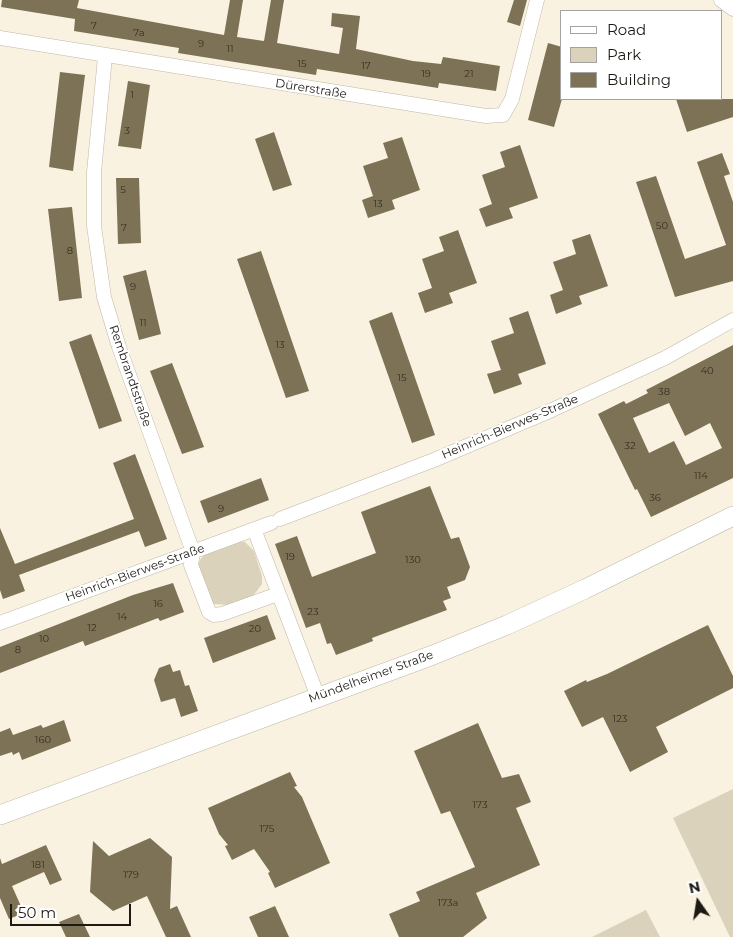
<!DOCTYPE html>
<html>
<head>
<meta charset="utf-8">
<style>
  body { margin:0 }
  #map { position:relative; width:733px; height:937px; overflow:hidden; background:#f9f2e0; font-family:Montserrat,sans-serif }
  canvas { display:block }
  .legend { position:absolute; left:560px; top:10px; width:162px; height:90px; box-sizing:border-box; background:#fff; border:1px solid #a5a3a1; margin:0; padding:6px 9px; list-style:none; font-size:15px; color:#1d1a14 }
  .legend li { display:flex; align-items:center; gap:10px; height:25px }
  .legend b { width:25px; border:1px solid #a5a3a1 }
  .north { position:absolute; left:673px; top:877px; width:50px; height:50px; -webkit-text-stroke:4px #fff; paint-order:stroke; rotate:347deg; font-size:14px; font-weight:700; line-height:20px; text-align:center; color:#1d1a14 }
  .north::after { content:''; display:block; margin:auto; width:18px; height:22px; background:#1d1a14; clip-path:polygon(50% 0,100% 100%,50% 72%,0 100%) }
  .scale { position:absolute; left:10px; top:904px; width:121px; height:22px; box-sizing:border-box; border:2px solid #1d1a14; border-top:0; padding-left:6px; font-size:15px; line-height:18px; white-space:nowrap; color:#1d1a14; -webkit-text-stroke:4px #fff; paint-order:stroke }
</style>
</head>
<body>
<div id="map">
<canvas width="733" height="937"></canvas>
<ul class="legend">
<li><b style="height:6px;background:#fff"></b>Road</li>
<li><b style="height:14px;background:#dad2bb"></b>Park</li>
<li><b style="height:14px;background:#7d7255"></b>Building</li>
</ul>
<div class="north">N</div>
<div class="scale">50 m</div>
</div>
<script>
const c = document.querySelector('canvas').getContext('2d');
c.lineJoin = 'round';
function fill(path, color) { c.fillStyle = color; c.fill(path, 'evenodd'); }
const shape = rows => new Path2D(rows.map(r => 'M' + r).join(''));
function trace(path, color, width, dash) { c.strokeStyle = color; c.lineWidth = width; c.lineCap = dash ? 'butt' : 'round'; c.setLineDash(dash || []); c.stroke(path); }
function drawText(font, color, halo, rows, align = 'center') {
  c.font = font + ' Montserrat,sans-serif'; c.lineWidth = 4; c.setLineDash([]); c.textBaseline = 'middle'; c.strokeStyle = halo; c.fillStyle = color; for (const [text, x, y, turn = 0] of rows) {
    c.save(); c.translate(x, y); c.rotate((+turn || 0) * Math.PI / 180); c.textAlign = isNaN(turn) ? turn : align; if (halo) c.strokeText(text, 0, 0); c.fillText(text, 0, 0); c.restore();
  }
}
fill(shape([
  [237,541,245,542,254,551,262,576,262,584,253,596,230,605,214,604,210,598,198,566,200,560,206,553],
  [733,789,733,937,730,937,673,818],
  [646,910,660,937,592,937]
]), '#dad2bb');
fill(shape([
  [2,0,79,0,77,8,224,35,230,0,243,0,237,37,264,41,271,0,284,0,277,43,339,54,343,28,331,26,332,13,360,16,356,49,413,61,441,64,443,57,500,66,496,91,439,83,438,88,317,69,316,75,178,53,179,48,74,31,75,19,1,7],
  [514,0,527,0,520,26,507,22],
  [548,43,562,47,562,99,554,127,528,120],
  [60,72,85,75,73,171,49,167],
  [128,81,150,85,141,149,118,146],
  [676,99,733,99,733,117,687,132],
  [274,132,292,185,273,191,255,139],
  [402,137,420,190,392,200,395,209,368,218,362,200,373,196,363,166,388,158,383,143],
  [520,145,538,198,509,208,513,218,486,227,479,209,492,204,482,175,505,167,500,152],
  [722,153,730,174,724,176,733,202,733,281,675,297,636,182,656,176,685,259,726,245,697,162],
  [116,178,139,178,141,243,118,244],
  [72,207,82,298,59,301,48,209],
  [458,230,477,283,449,293,453,303,425,313,418,293,432,288,422,259,444,251,439,237],
  [590,234,608,286,579,296,582,304,556,314,550,295,563,290,553,262,576,254,572,240],
  [261,251,309,391,286,398,237,259],
  [146,270,161,334,139,340,123,276],
  [528,311,546,364,518,374,522,384,494,394,487,374,501,370,491,341,514,333,509,318],
  [392,312,435,435,412,443,369,321],
  [91,334,122,421,99,429,69,342],
  [733,345,733,478,651,517,637,489,635,490,598,414,624,401,626,404,648,393,646,390],
  [669,403,685,436,710,423,722,448,686,465,674,441,649,453,633,418],
  [172,363,204,447,182,454,150,371],
  [135,454,167,539,145,547,139,531,19,575,25,591,3,599,0,590,0,528,15,564,134,519,113,463],
  [261,478,269,500,208,523,200,501],
  [430,486,451,539,459,537,470,567,465,580,447,587,451,598,443,601,447,610,372,638,373,641,336,655,331,643,327,644,320,623,306,628,275,544,297,536,312,577,376,553,361,512],
  [173,583,184,612,160,621,158,618,85,646,83,641,0,673,0,647,133,595],
  [267,615,276,639,213,663,204,638],
  [708,625,733,676,733,688,656,727,668,752,630,772,603,717,582,727,564,691,586,680,587,682,607,674],
  [170,664,173,672,180,670,185,686,189,685,198,711,181,717,175,698,161,702,154,680,159,668],
  [64,720,71,741,22,760,19,752,13,755,12,752,0,756,0,732,10,728,13,735,41,725,43,728],
  [478,723,502,778,519,774,531,802,516,808,540,865,476,893,487,918,463,937,399,937,389,914,420,901,416,892,475,867,450,811,441,814,414,751],
  [290,772,297,786,294,787,302,797,330,863,275,888,268,873,270,872,254,849,232,860,225,846,228,845,219,834,208,808],
  [150,838,172,857,170,909,177,906,191,937,166,937,147,896,113,911,90,892,93,841,109,856],
  [46,845,62,880,50,885,44,872,12,886,24,913,9,919,0,898,0,858,2,864],
  [275,906,289,937,258,937,249,917],
  [79,914,90,937,66,937,59,922]
]), '#7d7255');
const street = shape([
  [721,0,733,9],
  [0,38,486,116,503,115,512,99,537,0],
  [105,57,94,172,94,226,104,297,119,347,193,552,191,565,209,612,214,615,222,614,278,594],
  [280,519,434,460,552,410,665,358,733,320],
  [254,529,318,697],
  [0,623,271,523]
]);
const secondary = shape([
  [0,815,433,655,507,625,585,589,733,516]
]);
trace(street, '#beb8a7', 15);
trace(secondary, '#beb8a7', 20);
trace(street, '#fff', 14);
trace(secondary, '#fff', 19);
drawText('10px', '#353024', null, [
  ["7",94,26],
  ["7a",139,33],
  ["9",201,44],
  ["11",230,49],
  ["15",302,64],
  ["17",366,66],
  ["19",426,74],
  ["21",469,74],
  ["1",132,95],
  ["3",127,131],
  ["5",123,190],
  ["13",378,204],
  ["50",662,226],
  ["7",124,228],
  ["8",70,251],
  ["9",133,287],
  ["11",143,323],
  ["13",280,345],
  ["40",707,371],
  ["15",402,378],
  ["38",664,392],
  ["32",630,446],
  ["114",701,476],
  ["36",655,498],
  ["9",221,509],
  ["19",290,557],
  ["130",413,560],
  ["16",158,604],
  ["23",313,612],
  ["14",122,617],
  ["12",92,628],
  ["20",255,629],
  ["10",44,639],
  ["8",18,650],
  ["123",620,719],
  ["160",43,740],
  ["173",480,805],
  ["175",267,829],
  ["181",38,865],
  ["179",131,875],
  ["173a",448,903]
]);
drawText('12px', '#1d1a14', '#fff', [
  ["Dürerstraße",311,89,9],
  ["Rembrandtstraße",130,376,71],
  ["Heinrich-Bierwes-Straße",510,427,-23],
  ["Heinrich-Bierwes-Straße",135,573,-20],
  ["Mündelheimer Straße",371,677,-20]
]);
</script>
</body>
</html>
